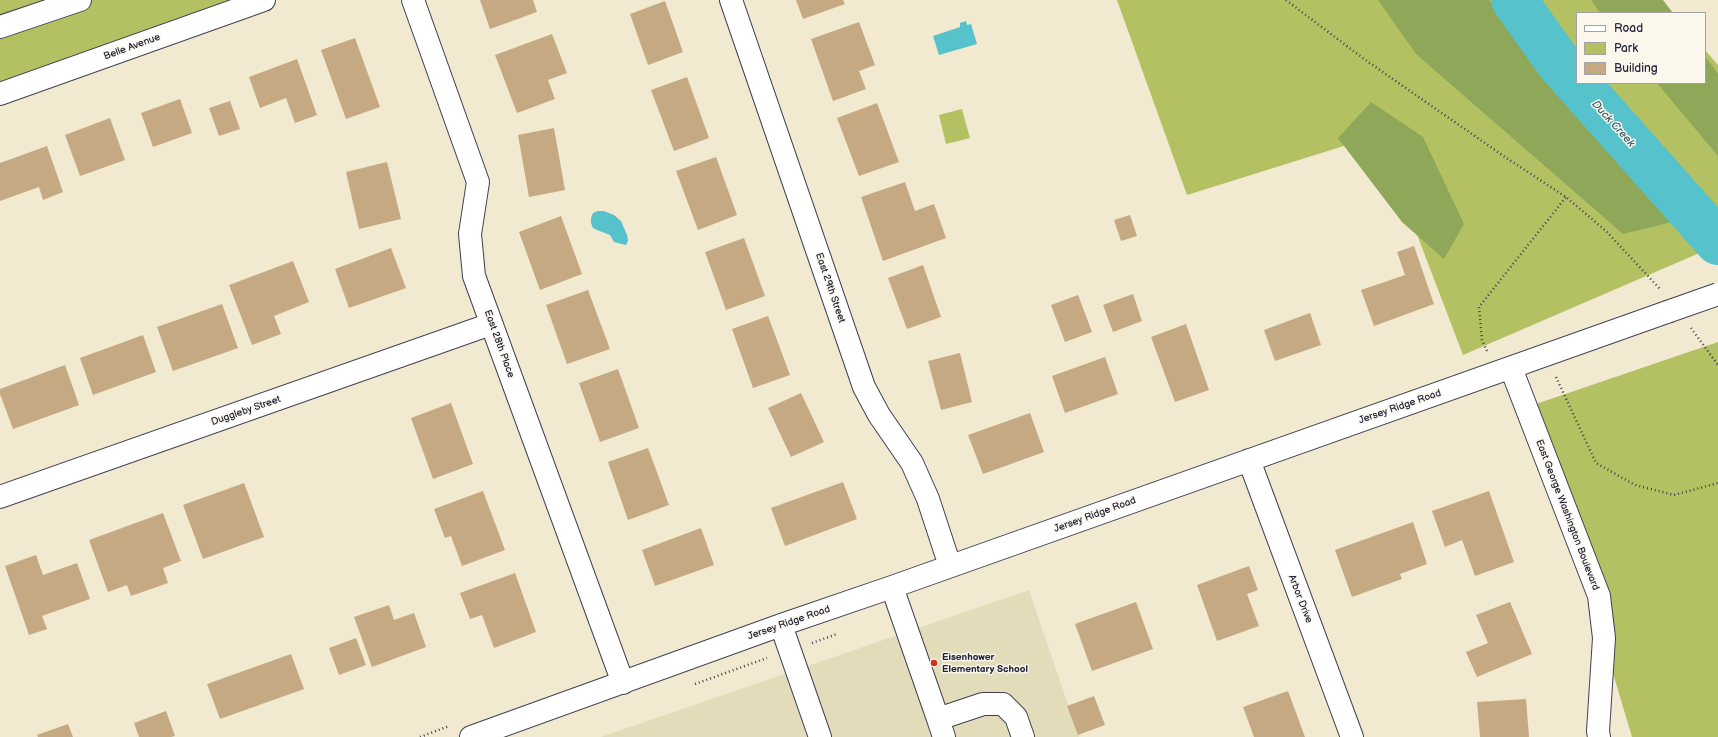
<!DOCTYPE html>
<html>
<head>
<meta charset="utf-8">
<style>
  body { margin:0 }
  #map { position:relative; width:1718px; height:737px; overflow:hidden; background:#f1ead0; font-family:"Balsamiq Sans",sans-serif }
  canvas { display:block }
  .legend { position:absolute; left:1576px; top:12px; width:130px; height:72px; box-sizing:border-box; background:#fbf7ec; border:1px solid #a4a2a5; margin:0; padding:5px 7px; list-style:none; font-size:12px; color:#22223b }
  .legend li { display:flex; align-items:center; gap:8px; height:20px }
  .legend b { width:20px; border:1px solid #a4a2a5 }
</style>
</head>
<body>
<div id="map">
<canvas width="1718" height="737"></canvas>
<ul class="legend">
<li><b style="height:5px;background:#fff"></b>Road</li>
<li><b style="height:11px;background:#b3c163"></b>Park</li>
<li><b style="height:11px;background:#c5a983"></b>Building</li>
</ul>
</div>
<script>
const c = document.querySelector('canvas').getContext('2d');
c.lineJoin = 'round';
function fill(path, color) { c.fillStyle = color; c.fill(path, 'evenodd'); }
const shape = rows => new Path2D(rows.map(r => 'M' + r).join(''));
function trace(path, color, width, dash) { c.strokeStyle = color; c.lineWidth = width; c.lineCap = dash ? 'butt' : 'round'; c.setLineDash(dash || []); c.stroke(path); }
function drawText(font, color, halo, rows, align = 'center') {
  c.font = font + ' "Balsamiq Sans",sans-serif'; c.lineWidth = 3; c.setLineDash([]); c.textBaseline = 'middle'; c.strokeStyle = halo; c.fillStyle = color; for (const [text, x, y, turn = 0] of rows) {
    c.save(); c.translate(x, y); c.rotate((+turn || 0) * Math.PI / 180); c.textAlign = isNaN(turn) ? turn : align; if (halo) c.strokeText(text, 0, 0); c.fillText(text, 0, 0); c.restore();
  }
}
fill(shape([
  [1029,590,1079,737,601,737]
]), '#e2dcba');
fill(shape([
  [0,0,231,0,0,83],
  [1117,0,1660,0,1672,13,1577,13,1577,83,1705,83,1705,50,1718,65,1718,245,1463,355,1379,135,1187,195],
  [962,109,970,138,946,144,939,115],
  [1718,342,1718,737,1632,737,1533,405]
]), '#b3c163');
fill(shape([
  [1378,0,1489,0,1518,37,1680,220,1623,234,1416,54],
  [1591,0,1663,0,1673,13,1600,13],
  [1705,56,1718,74,1718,156,1657,83,1705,83],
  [1371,102,1423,137,1464,224,1444,259,1402,222,1338,138]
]), '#8ea759');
fill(shape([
  [966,21,967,25,971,24,977,44,939,55,933,36,960,27,960,23],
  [598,211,604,211,614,215,621,221,627,235,628,241,626,245,614,242,610,235,597,230,593,228,591,223,591,218,593,213]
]), '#55c2cc');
trace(shape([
  [1514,0,1559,63,1718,242]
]), '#55c2cc', 46);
fill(shape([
  [480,0,533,0,537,12,490,29],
  [796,0,843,0,845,4,803,19],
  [665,1,683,52,648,65,630,14],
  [859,22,875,65,859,71,866,89,833,101,811,39],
  [552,34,567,73,548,80,555,99,517,113,495,55],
  [355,38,380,107,346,119,321,50],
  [297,59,317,115,295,123,286,98,260,108,249,77],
  [687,77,709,138,674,151,651,90],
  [180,99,192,133,153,147,141,113],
  [230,101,240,129,219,136,209,108],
  [877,103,899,162,859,176,837,118],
  [110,118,125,160,80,176,65,135],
  [554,128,565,190,529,197,518,135],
  [47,146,63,192,43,200,39,187,0,201,0,163],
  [716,157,737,215,698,230,676,171],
  [387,162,401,219,359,229,346,172],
  [905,182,915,211,934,204,946,238,883,261,861,197],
  [1130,215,1137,236,1121,241,1114,220],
  [561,216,582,274,540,290,519,232],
  [744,238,765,296,726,310,705,252],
  [1414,246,1434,304,1374,326,1361,290,1405,275,1397,252],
  [391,248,406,288,349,308,335,269],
  [293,261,309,302,274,316,281,334,252,345,229,285],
  [923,265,941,317,907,329,888,278],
  [588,290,610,349,567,364,546,305],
  [1133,294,1142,321,1113,332,1103,305],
  [1078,295,1092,332,1065,342,1051,305],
  [222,304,238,348,173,371,157,327],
  [1310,313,1321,345,1275,361,1264,330],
  [768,316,790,375,753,388,732,329],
  [1186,324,1209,390,1175,402,1151,337],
  [143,335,156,372,93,395,80,358],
  [960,353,972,402,941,410,928,361],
  [1105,357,1118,394,1065,413,1052,376],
  [65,365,79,405,13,429,0,394,0,389],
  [618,369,639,428,600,442,579,383],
  [801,393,824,442,791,457,768,408],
  [451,403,473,464,433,479,411,418],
  [1030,413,1044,452,983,474,968,435],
  [648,448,669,505,628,520,608,462],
  [843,482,857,519,785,546,771,508],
  [244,483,264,537,203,559,183,505],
  [483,491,505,550,462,566,451,536,445,538,434,509],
  [1489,491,1514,562,1475,576,1462,540,1445,547,1432,511],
  [163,513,181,561,163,568,168,583,131,596,127,585,108,592,89,540],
  [1413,522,1427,564,1400,574,1402,579,1352,597,1335,550],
  [701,528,714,565,655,586,642,550],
  [36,555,43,575,77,563,90,599,42,616,47,629,29,635,5,566],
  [1249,566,1258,590,1247,594,1259,626,1217,641,1197,585],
  [515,573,536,632,494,648,482,615,470,619,460,593],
  [1136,602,1153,649,1092,671,1075,624],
  [1510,602,1532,654,1477,677,1466,652,1488,643,1476,615],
  [389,605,394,620,414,613,426,647,372,667,354,617],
  [356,638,366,665,339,675,329,648],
  [291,654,304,689,220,719,207,684],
  [1288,691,1305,737,1254,737,1243,707],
  [1094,696,1105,725,1078,735,1067,706],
  [1526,699,1529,737,1480,737,1477,702],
  [166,711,175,736,171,737,139,737,134,723],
  [68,724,73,737,38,737,37,735]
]), '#c5a983');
const minor = shape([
  [413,0,478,182,470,234,474,276,623,683],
  [731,0,864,387,879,415,912,463,928,499,950,566],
  [0,27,80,0],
  [0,94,264,0],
  [1511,368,1599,596,1604,638,1598,731,1599,737],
  [1249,460,1352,737],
  [0,497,491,324],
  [892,587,938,719],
  [781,625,820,737],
  [471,737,781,625,892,587,1667,312],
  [944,737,938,719,983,704,1003,704,1016,717,1023,737]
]);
trace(minor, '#414051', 24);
trace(shape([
  [1286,0,1364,59,1505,157,1566,197,1606,231,1661,290],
  [1691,328,1718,365],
  [1487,351,1482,340,1479,307,1566,197],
  [1556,377,1596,463,1635,485,1674,495,1718,483],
  [812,643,837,634],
  [695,684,767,658],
  [420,737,449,726]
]), '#414051', 2.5, [1, 3]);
trace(minor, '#fff', 22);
const minorBridge = shape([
  [1667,312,1718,294]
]);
trace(minorBridge, '#414051', 24, []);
trace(minorBridge, '#fff', 22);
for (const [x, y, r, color] of [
  [934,663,4,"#c8321e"]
]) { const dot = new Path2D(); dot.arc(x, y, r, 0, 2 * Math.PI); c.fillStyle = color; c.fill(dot); trace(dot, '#fbf7ec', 1.5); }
drawText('10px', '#22223b', '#fbf7ec', [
  ["Belle Avenue",132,47,-20],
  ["East 29th Street",830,288,71],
  ["East 28th Place",499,344,70],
  ["Jersey Ridge Road",1400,407,-19],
  ["Duggleby Street",246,411,-19],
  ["Jersey Ridge Road",1095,515,-20],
  ["East George Washington Boulevard",1567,515,69],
  ["Arbor Drive",1300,599,69],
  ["Jersey Ridge Road",789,623,-19]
]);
drawText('bold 10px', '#22223b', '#fbf7ec', [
  ["Eisenhower",942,657],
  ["Elementary School",942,669]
], 'left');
drawText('italic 11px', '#345a6e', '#fbf7ec', [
  ["Duck Creek",1613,124,48]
]);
</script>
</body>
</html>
